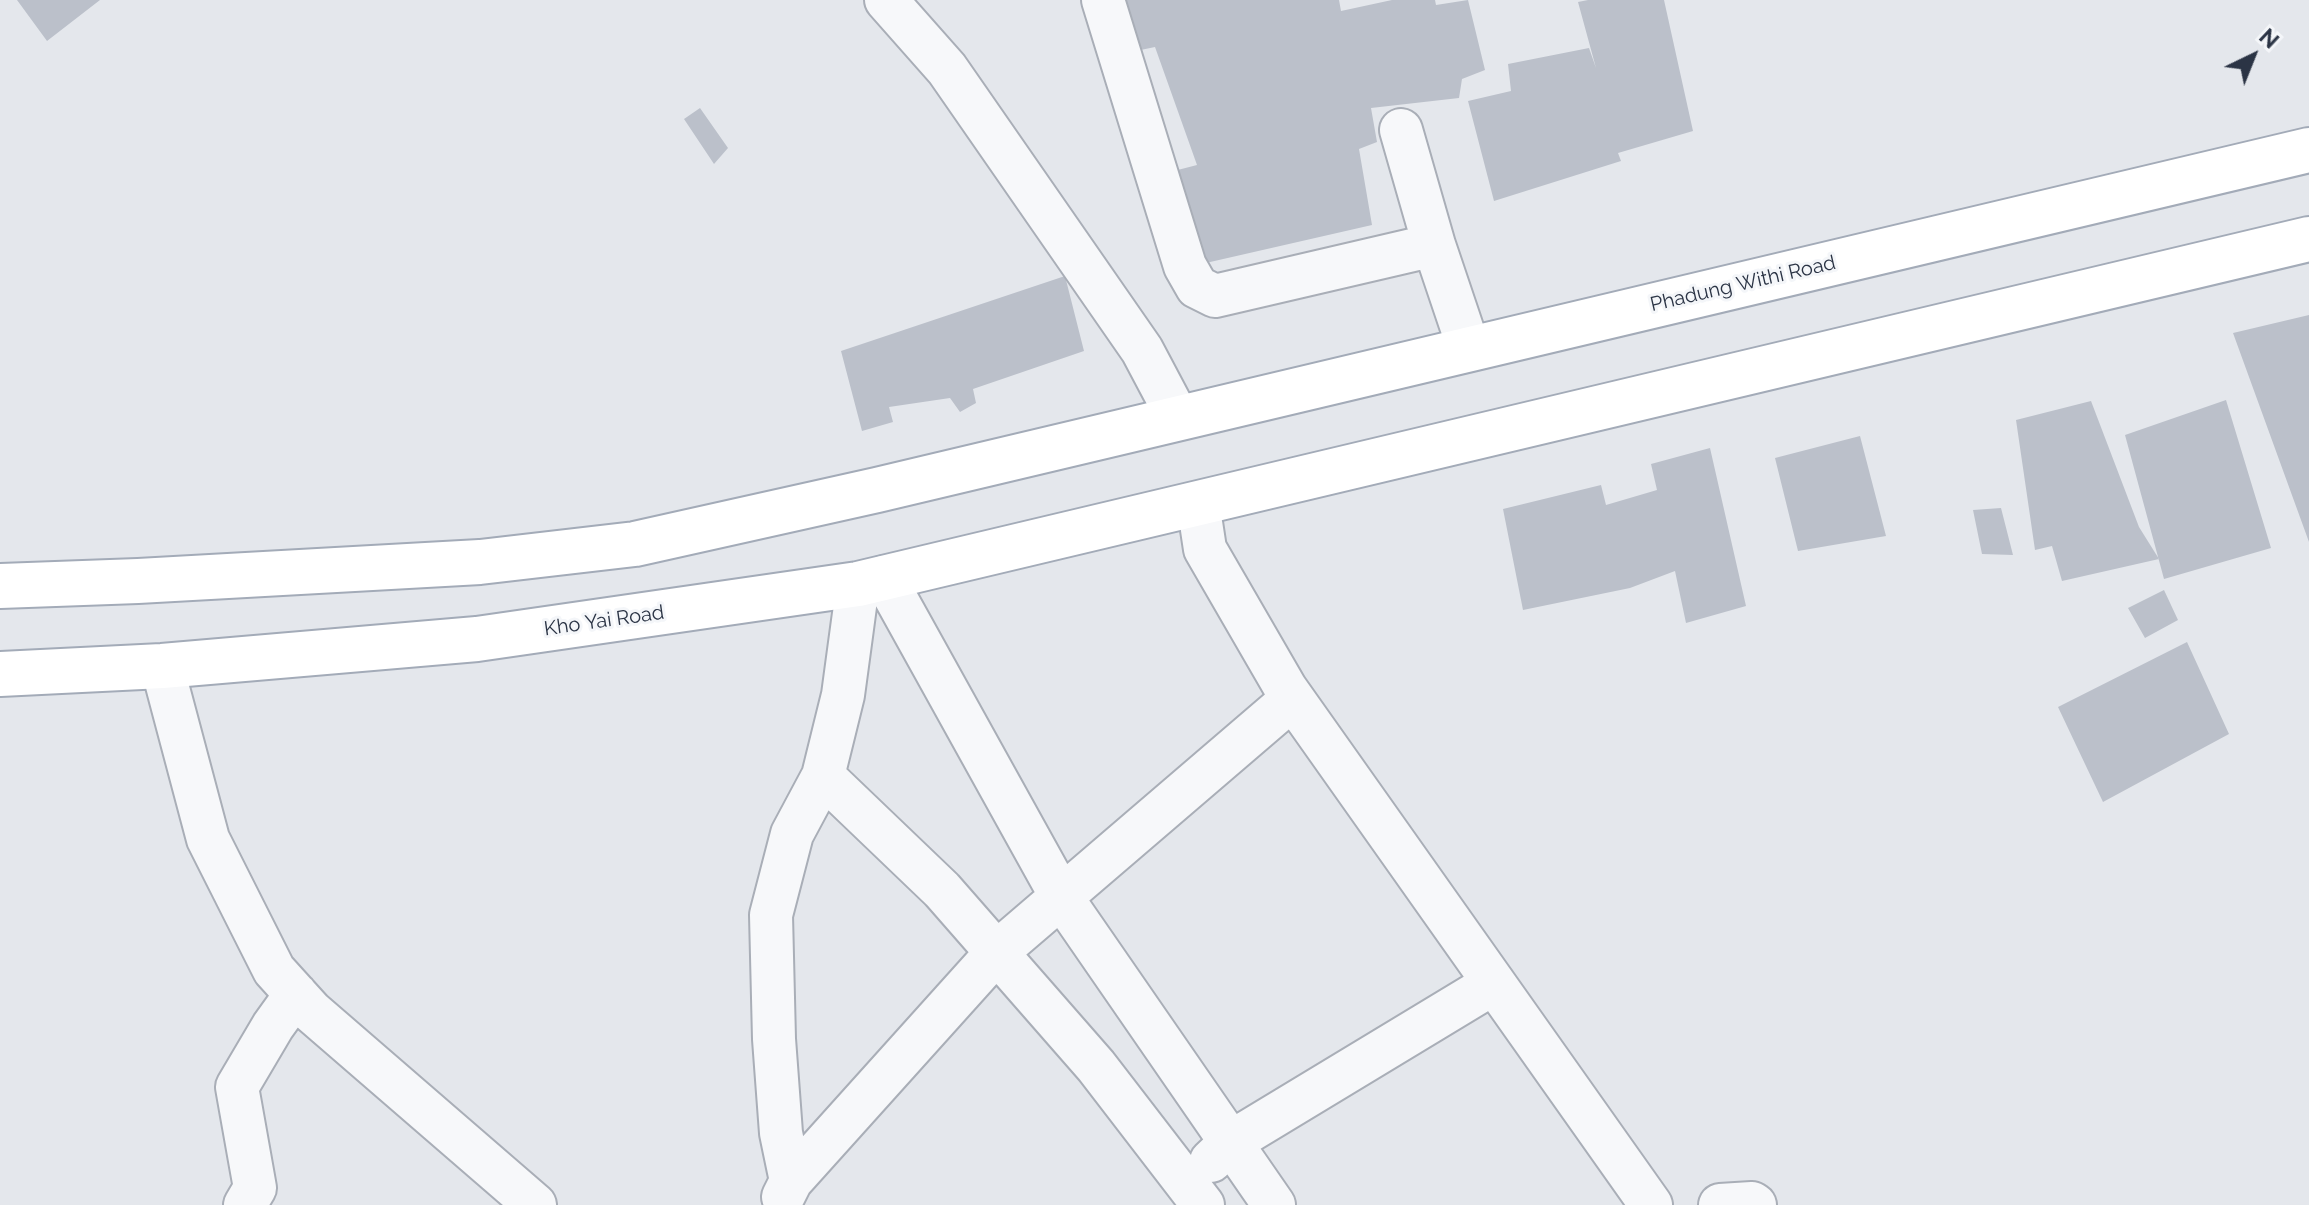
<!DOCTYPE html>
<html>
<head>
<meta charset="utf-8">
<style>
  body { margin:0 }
  #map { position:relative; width:2309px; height:1205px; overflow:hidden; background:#e4e7ec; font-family:Raleway,sans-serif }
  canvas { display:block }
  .north { position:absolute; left:2213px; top:16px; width:80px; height:80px; -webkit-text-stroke:6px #f4f6f9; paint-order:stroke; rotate:43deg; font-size:22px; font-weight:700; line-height:32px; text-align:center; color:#2b3445 }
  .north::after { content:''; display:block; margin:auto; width:28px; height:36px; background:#2b3445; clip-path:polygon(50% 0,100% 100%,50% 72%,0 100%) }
</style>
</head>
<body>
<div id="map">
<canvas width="2309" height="1205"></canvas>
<div class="north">N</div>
</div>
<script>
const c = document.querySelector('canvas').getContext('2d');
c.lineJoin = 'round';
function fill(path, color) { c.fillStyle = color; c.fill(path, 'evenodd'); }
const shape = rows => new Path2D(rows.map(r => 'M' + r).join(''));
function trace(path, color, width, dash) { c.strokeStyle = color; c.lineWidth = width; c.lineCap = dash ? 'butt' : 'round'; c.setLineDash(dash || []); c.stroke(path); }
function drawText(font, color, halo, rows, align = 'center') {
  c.font = font + ' Raleway,sans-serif'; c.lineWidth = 6; c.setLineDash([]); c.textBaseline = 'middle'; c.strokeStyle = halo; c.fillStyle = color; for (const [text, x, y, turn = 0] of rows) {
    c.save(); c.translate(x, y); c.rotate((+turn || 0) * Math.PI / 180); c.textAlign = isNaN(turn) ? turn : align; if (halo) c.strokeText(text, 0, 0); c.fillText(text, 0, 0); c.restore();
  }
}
fill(shape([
  [17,0,100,0,47,41],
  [1114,0,1339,0,1341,11,1392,0,1435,0,1436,5,1468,0,1485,70,1462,79,1459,98,1371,108,1377,142,1359,149,1372,225,1197,265,1170,172,1197,165,1155,47,1126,53],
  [1588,0,1664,0,1693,131,1618,153,1621,161,1494,201,1468,101,1511,91,1508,64,1589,48,1596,68,1578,2],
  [700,108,728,148,714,164,684,119],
  [1065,276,1084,351,973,389,976,403,960,412,950,398,889,407,893,422,862,431,841,351],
  [2309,315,2309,542,2233,333],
  [2226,400,2271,548,2164,579,2125,435],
  [2091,401,2139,527,2159,559,2062,581,2052,546,2035,550,2016,420],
  [1860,436,1886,536,1798,551,1775,458],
  [1710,448,1746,606,1686,623,1675,571,1630,588,1523,610,1503,509,1601,485,1606,505,1657,490,1651,464],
  [2001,508,2013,555,1982,554,1973,510],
  [2164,590,2178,620,2145,638,2128,608],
  [2187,642,2229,734,2103,802,2058,707]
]), '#bbc0ca');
const minor = shape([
  [886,0,947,69,1142,350,1178,418],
  [1103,0,1185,266,1197,287,1215,296,1434,245,1469,349],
  [1401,130,1434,245],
  [1198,503,1205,549,1286,689,1651,1205],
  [884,577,1062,898,1274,1205],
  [858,584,843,695,823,776,942,890,1096,1066,1203,1205],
  [162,666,208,839,274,970,312,1012,535,1205],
  [1211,1161,1231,1142,1494,983],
  [791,1181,997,952,1292,699],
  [783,1197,791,1181,781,1133,774,1039,771,915,792,834,823,776],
  [245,1205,255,1188,237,1087,273,1026,296,994],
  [1720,1205,1752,1203,1755,1205]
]);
const major = shape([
  [0,586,138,581,480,562,635,544,877,490,2309,150],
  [0,674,162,666,477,639,858,584,2309,239]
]);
trace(minor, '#a9aeb7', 46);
trace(major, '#a3abb8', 48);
trace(minor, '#f7f8fa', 42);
trace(major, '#fff', 44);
drawText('20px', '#2b3445', '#f4f6f9', [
  ["Phadung Withi Road",1743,284,-13],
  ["Kho Yai Road",604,621,-8]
]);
</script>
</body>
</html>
